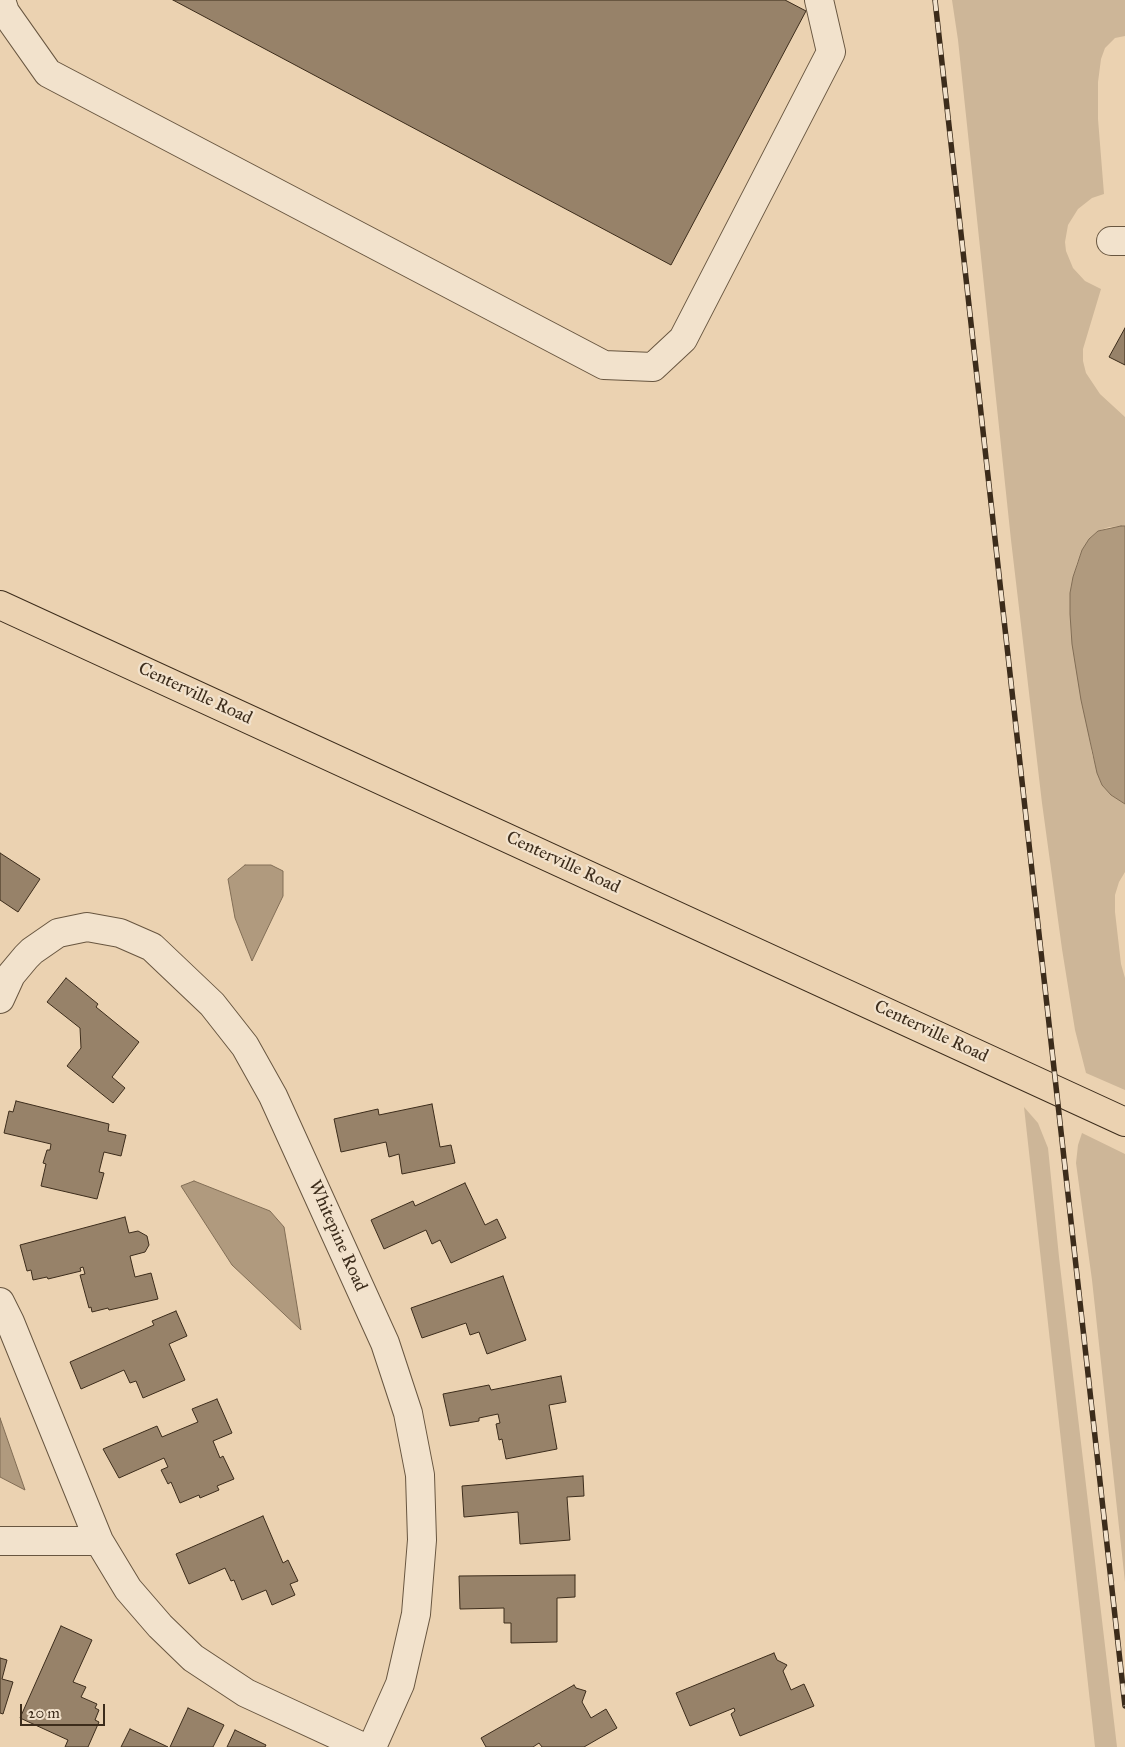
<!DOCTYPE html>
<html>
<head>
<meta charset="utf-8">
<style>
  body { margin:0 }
  #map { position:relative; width:1125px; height:1747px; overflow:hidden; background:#ebd2b1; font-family:"IM FELL Great Primer",serif }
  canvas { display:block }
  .scale { position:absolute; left:20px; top:1704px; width:85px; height:22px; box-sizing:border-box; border:2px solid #3c2c1b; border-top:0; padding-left:6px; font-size:15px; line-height:18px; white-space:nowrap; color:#3c2c1b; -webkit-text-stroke:4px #f2e2cc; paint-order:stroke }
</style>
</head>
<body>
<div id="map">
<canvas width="1125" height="1747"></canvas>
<div class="scale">20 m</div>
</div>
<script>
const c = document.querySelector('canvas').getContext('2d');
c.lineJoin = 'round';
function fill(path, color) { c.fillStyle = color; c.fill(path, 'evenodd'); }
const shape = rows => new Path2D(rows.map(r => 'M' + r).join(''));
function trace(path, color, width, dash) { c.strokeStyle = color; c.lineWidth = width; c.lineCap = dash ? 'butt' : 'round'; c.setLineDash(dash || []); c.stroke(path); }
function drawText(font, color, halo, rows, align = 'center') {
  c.font = font + ' "IM FELL Great Primer",serif'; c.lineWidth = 4.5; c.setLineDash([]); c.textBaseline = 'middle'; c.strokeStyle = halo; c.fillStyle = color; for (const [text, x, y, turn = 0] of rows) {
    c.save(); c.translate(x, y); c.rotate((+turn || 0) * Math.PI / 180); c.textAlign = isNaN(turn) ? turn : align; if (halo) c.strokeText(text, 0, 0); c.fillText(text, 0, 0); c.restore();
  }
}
fill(shape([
  [952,0,1125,0,1125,36,1115,38,1105,48,1101,59,1098,82,1098,119,1104,194,1092,198,1078,209,1068,225,1065,242,1066,251,1073,268,1085,281,1101,289,1083,349,1083,361,1086,373,1100,394,1125,417,1125,526,1109,527,1098,531,1089,539,1077,563,1070,593,1092,754,1102,785,1111,795,1125,804,1125,872,1119,882,1115,895,1115,912,1121,964,1125,978,1125,1090,1086,1073,1075,1030,1062,949,1042,803,1011,540,958,40],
  [1024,1107,1038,1123,1048,1148,1059,1257,1117,1747,1095,1747],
  [1082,1133,1125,1154,1125,1582,1092,1280,1076,1163,1078,1145]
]), '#cdb698');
const water = shape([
  [1121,526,1125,526,1125,804,1111,795,1102,785,1097,773,1081,700,1072,644,1070,614,1070,593,1073,577,1082,550,1089,539,1098,531,1121,526],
  [245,865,271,865,283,871,283,896,252,961,235,918,228,879,245,865],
  [194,1181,270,1211,284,1227,301,1330,232,1265,181,1186,194,1181],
  [0,1418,25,1490,0,1477,0,1418]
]);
fill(water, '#b09a7e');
trace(water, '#826e56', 1);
const building = shape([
  [173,0,785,0,806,11,671,265,173,0],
  [1125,328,1125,365,1109,357,1125,328],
  [0,853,40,879,18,912,0,900,0,853],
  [66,978,98,1004,96,1007,139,1042,112,1077,125,1088,113,1103,67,1066,81,1048,80,1028,47,1002,66,978],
  [16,1101,109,1124,108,1131,126,1135,121,1156,104,1152,99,1172,104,1173,97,1199,41,1186,46,1164,43,1163,47,1150,50,1150,51,1144,4,1133,9,1111,13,1112,16,1101],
  [432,1104,440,1147,451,1145,455,1163,402,1174,399,1154,389,1157,386,1142,341,1152,334,1119,378,1109,379,1115,432,1104],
  [465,1183,485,1225,497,1219,506,1238,451,1263,440,1240,432,1244,426,1230,384,1249,371,1220,413,1201,415,1206,465,1183],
  [125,1217,129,1233,138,1231,147,1236,149,1245,145,1252,130,1256,135,1277,151,1273,158,1299,109,1310,108,1308,92,1312,91,1307,89,1308,80,1275,85,1274,83,1267,80,1268,81,1271,48,1279,47,1277,33,1280,31,1270,27,1271,20,1245,125,1217],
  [503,1276,526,1340,487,1354,479,1332,470,1335,466,1323,422,1338,411,1308,503,1276],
  [176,1311,187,1336,169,1344,185,1380,143,1398,136,1381,130,1383,124,1370,81,1389,70,1362,154,1325,152,1321,176,1311],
  [561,1376,566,1402,549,1405,557,1449,506,1459,502,1439,499,1440,496,1424,500,1423,498,1414,479,1418,479,1421,450,1426,443,1394,489,1385,491,1390,561,1376],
  [217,1399,232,1433,213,1441,220,1458,223,1456,234,1479,217,1486,219,1490,200,1498,199,1495,180,1503,171,1482,168,1484,161,1470,168,1467,164,1458,119,1478,103,1449,157,1426,162,1437,198,1422,192,1409,217,1399],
  [583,1476,584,1496,567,1497,570,1540,520,1544,518,1512,464,1517,462,1486,583,1476],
  [263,1516,283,1563,288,1560,298,1581,290,1584,295,1595,272,1605,266,1590,242,1600,234,1580,231,1581,225,1568,189,1584,176,1554,263,1516],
  [575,1575,575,1597,557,1598,557,1642,511,1643,511,1623,504,1623,504,1608,460,1609,459,1576,575,1575],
  [61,1626,92,1640,73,1682,86,1687,81,1697,97,1704,95,1708,99,1710,95,1720,99,1722,88,1747,65,1747,68,1740,20,1718,61,1626],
  [774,1653,777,1660,787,1665,783,1671,791,1690,804,1684,814,1706,740,1736,731,1714,735,1711,734,1708,690,1726,676,1693,774,1653],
  [0,1658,7,1660,2,1679,13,1682,3,1714,0,1713,0,1658],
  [574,1685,576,1688,586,1691,582,1702,591,1718,606,1709,617,1728,584,1747,542,1747,539,1743,533,1747,486,1747,481,1738,574,1685],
  [188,1708,224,1725,213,1747,170,1747,188,1708],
  [130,1729,168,1747,121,1747,130,1729],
  [235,1730,266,1745,265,1747,227,1747,235,1730]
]);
fill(building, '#978269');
trace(building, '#3c2c1b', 1);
const minor = shape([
  [1,0,5,12,48,73,604,365,653,367,683,339,831,52,819,0],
  [1111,241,1125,241],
  [0,999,11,975,26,957,32,951,58,933,87,927,120,933,152,947,212,1004,245,1046,273,1096,385,1343,408,1413,420,1475,422,1540,416,1614,400,1684,372,1747],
  [0,1302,10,1322,99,1541,128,1589,160,1626,193,1658,246,1693,363,1747],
  [0,1541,99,1541]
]);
const major = shape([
  [0,605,1125,1122]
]);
trace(minor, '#685640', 30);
trace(major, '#3c2c1b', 30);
trace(minor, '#f2e2cc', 28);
trace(major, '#ebd2b1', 28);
const rail = shape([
  [935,0,1125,1706]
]);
trace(rail, '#3c2c1b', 5.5);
trace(rail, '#f2e2cc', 4, [11]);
drawText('18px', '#3c2c1b', '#f2e2cc', [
  ["Centerville Road",195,694,25],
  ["Centerville Road",563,863,25],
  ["Centerville Road",931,1032,25],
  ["Whitepine Road",337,1236,66]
]);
</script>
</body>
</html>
